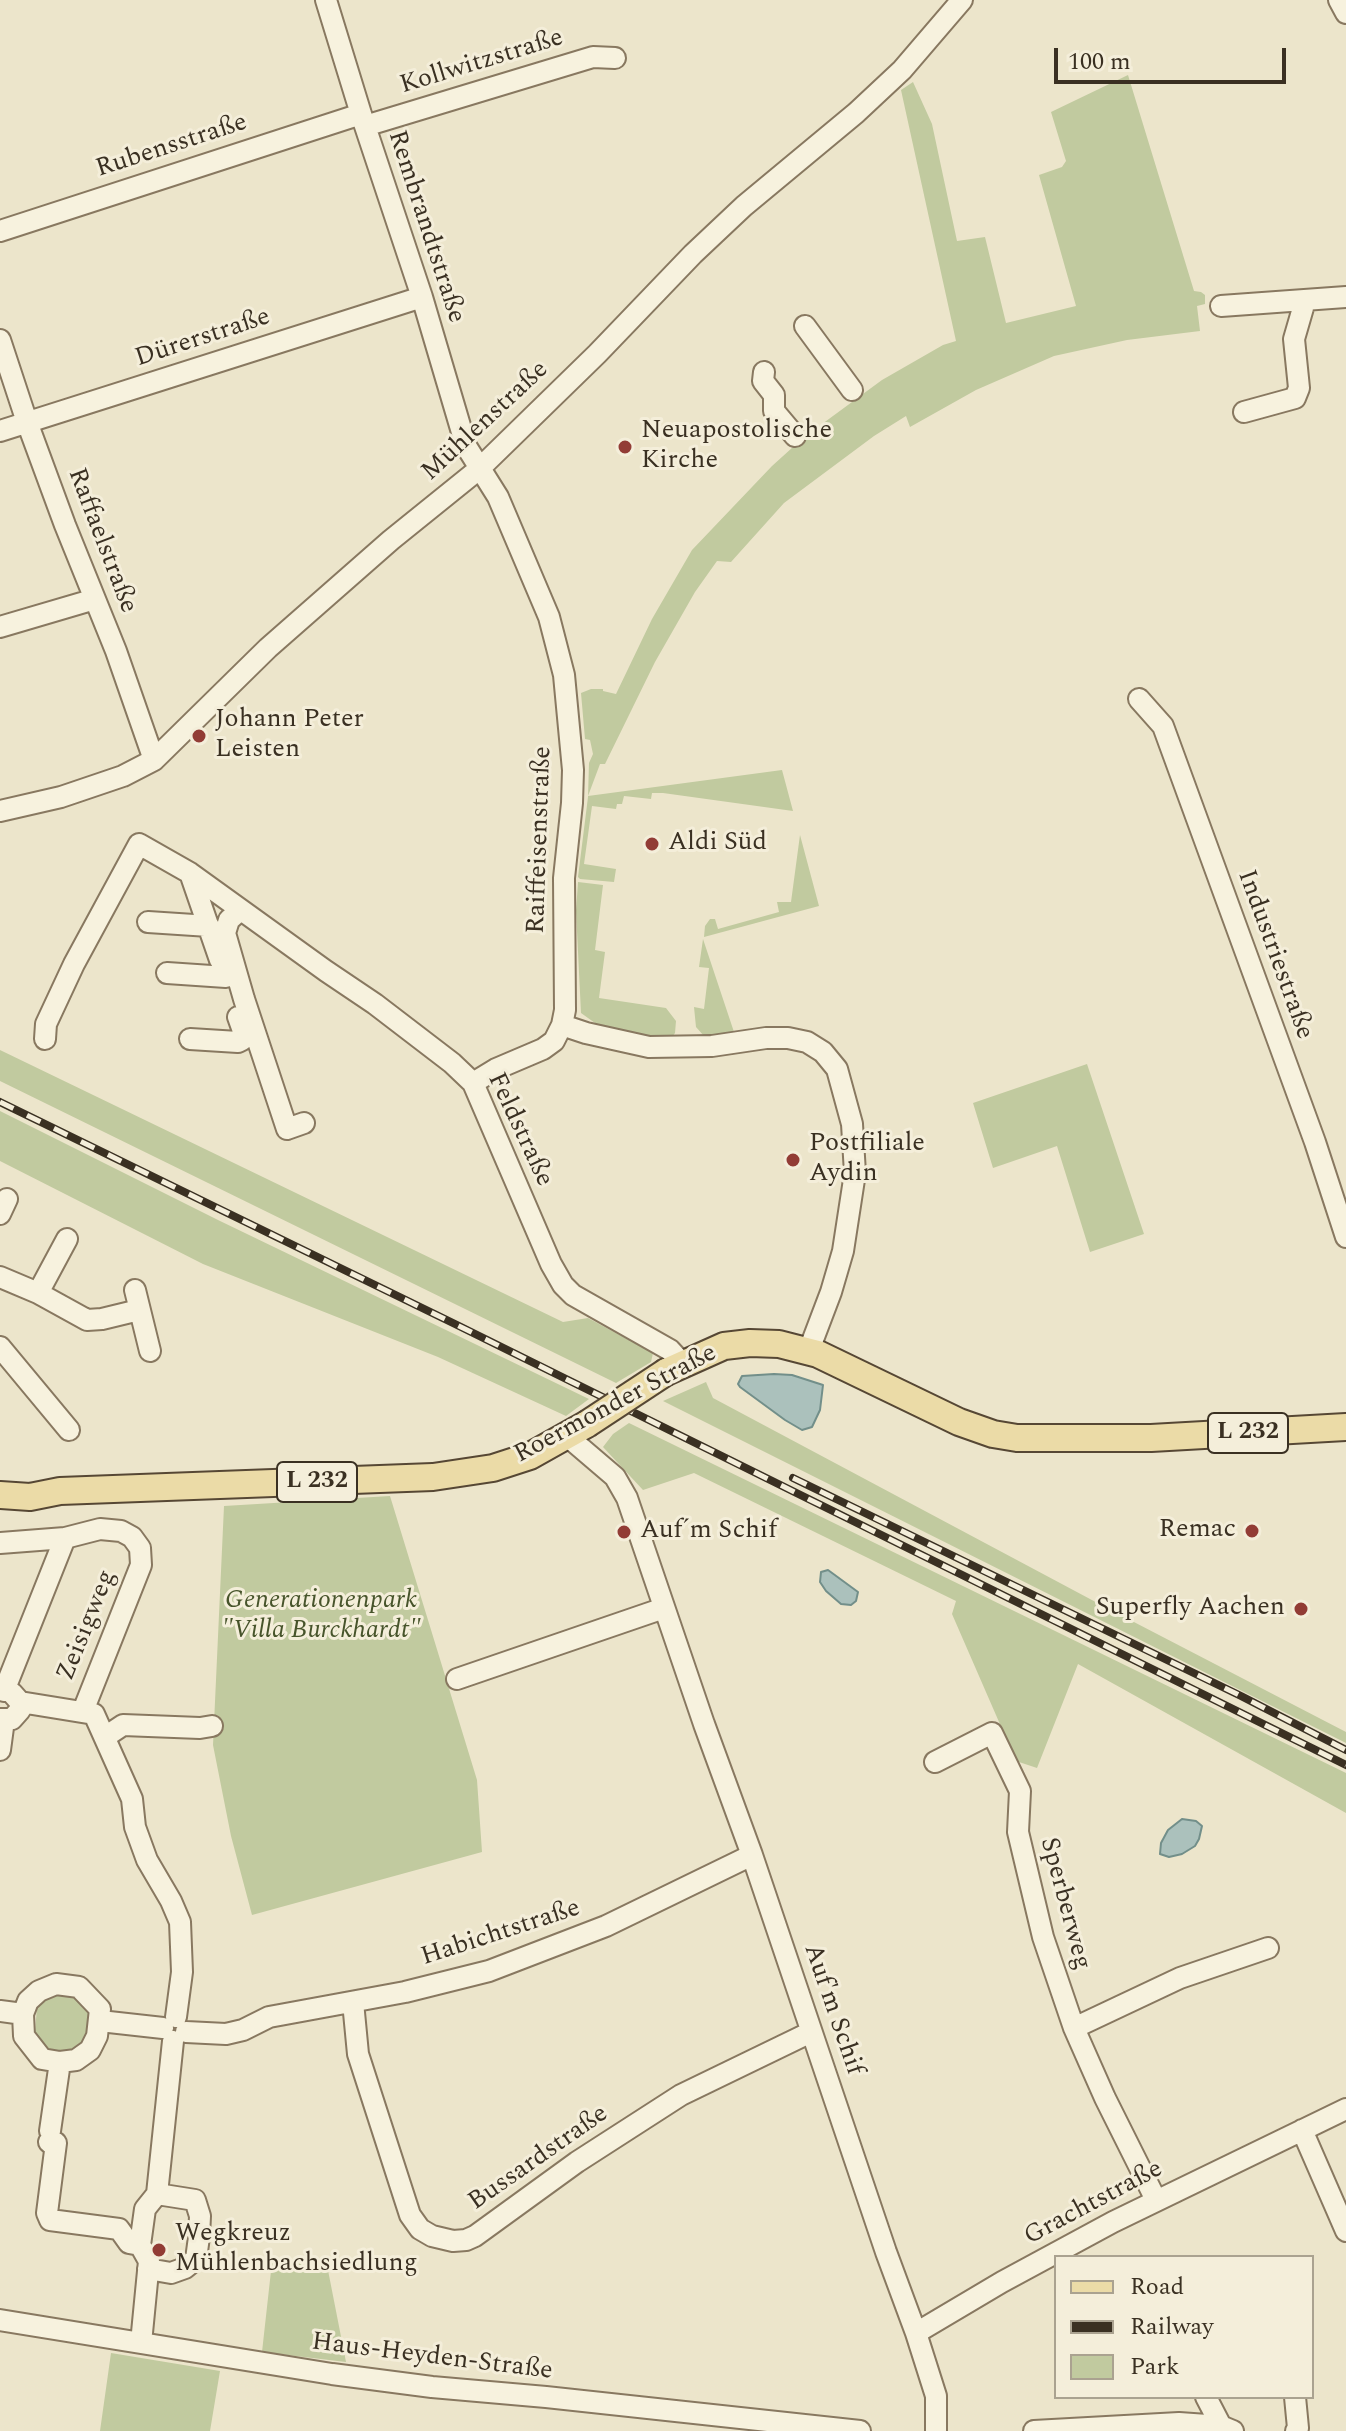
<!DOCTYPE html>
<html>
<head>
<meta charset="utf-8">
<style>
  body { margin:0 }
  #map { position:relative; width:1346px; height:2431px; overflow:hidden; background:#ece5cb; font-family:Spectral,serif }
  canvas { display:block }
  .legend { position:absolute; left:1054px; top:2255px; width:260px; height:144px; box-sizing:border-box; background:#f4eeda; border:2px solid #aaa290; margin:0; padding:10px 14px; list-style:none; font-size:24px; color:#3a3022 }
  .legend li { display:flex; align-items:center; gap:16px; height:40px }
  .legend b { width:40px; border:2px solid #aaa290 }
  .scale { position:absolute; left:1054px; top:48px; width:232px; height:36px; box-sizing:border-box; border:4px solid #3a3022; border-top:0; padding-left:10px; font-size:24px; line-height:28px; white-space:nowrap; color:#3a3022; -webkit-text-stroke:6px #f4eeda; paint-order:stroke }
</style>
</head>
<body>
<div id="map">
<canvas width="1346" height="2431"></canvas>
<ul class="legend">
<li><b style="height:10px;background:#ebdba7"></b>Road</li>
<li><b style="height:10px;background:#3a3022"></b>Railway</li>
<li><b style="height:22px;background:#c1ca9f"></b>Park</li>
</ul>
<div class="scale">100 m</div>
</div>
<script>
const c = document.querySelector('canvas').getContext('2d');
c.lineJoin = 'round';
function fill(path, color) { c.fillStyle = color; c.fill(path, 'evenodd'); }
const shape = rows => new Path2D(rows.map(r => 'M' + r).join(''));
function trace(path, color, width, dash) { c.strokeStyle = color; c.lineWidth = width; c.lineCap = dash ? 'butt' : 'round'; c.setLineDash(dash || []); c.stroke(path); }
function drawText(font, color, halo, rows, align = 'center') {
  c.font = font + ' Spectral,serif'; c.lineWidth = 6; c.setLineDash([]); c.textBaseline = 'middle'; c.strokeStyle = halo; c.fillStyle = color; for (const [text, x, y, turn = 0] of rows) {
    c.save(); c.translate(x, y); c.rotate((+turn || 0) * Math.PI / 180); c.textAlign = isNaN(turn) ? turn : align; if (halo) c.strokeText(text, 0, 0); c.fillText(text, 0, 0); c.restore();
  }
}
fill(shape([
  [1128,75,1194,291,1201,292,1205,295,1205,304,1197,306,1200,331,1127,340,1054,356,976,390,910,427,906,416,874,436,784,503,731,562,717,561,695,592,655,662,605,764,600,764,588,796,782,770,793,811,663,793,652,793,651,799,624,796,622,804,617,804,616,809,592,806,584,864,616,869,614,882,580,879,578,877,588,797,589,763,593,754,590,740,585,739,581,693,591,689,603,689,603,691,616,694,652,619,692,550,772,466,803,438,882,380,943,345,956,341,901,90,913,82,932,124,957,241,985,237,1006,323,1076,306,1039,175,1062,167,1066,161,1051,112],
  [800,835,819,906,704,937,705,926,710,919,715,919,718,929,779,912,777,902,791,902],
  [578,882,603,885,595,950,605,952,599,998,666,1008,676,1021,675,1033,670,1040,602,1028,581,1013,576,911],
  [703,939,734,1032,733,1034,709,1038,704,1036,696,1027,694,1007,704,1009,709,968,699,967],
  [0,1050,563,1322,588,1318,653,1353,651,1362,616,1383,0,1081],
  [1087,1064,1144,1234,1090,1252,1057,1146,993,1168,973,1103],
  [0,1111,218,1220,589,1399,566,1416,438,1357,203,1264,0,1161],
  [706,1382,713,1398,1105,1607,1346,1732,1346,1743,663,1401],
  [629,1423,1346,1773,1346,1813,1078,1664,1037,1768,1016,1761,952,1614,956,1601,694,1473,643,1490,603,1447,613,1434],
  [390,1496,477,1780,482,1852,252,1915,231,1836,213,1745,224,1506],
  [53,1994,77,1996,91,2013,89,2037,71,2053,48,2050,35,2032,37,2007],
  [326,2260,346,2362,262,2352,272,2262,318,2265,318,2261],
  [111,2353,220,2371,210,2431,100,2431]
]), '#c1ca9f');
const water = shape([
  [774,1374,792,1375,823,1385,820,1410,812,1427,802,1430,785,1420,740,1387,738,1384,742,1376,774,1374],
  [828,1570,858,1592,856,1601,851,1605,841,1604,826,1591,820,1582,821,1572,828,1570],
  [1182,1819,1196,1821,1202,1826,1199,1839,1195,1846,1182,1854,1169,1857,1160,1854,1161,1843,1168,1830,1182,1819]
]);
fill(water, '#abc1bc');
trace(water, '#728f8a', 2);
const minor = shape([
  [326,0,361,114,422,297,466,446,498,497,549,617,564,675,573,770,572,803,564,878,565,1010,562,1025,554,1041,543,1049,496,1069,473,1083],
  [1339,0,1346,13],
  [365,126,593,57,615,58],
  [0,231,361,114],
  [1221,306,1346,297],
  [805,326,852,390],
  [0,340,27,422,65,525,116,651,154,760],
  [764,372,763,381,774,395,774,411,795,436],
  [1244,412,1295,398,1299,388,1294,339,1305,301],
  [0,431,422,297],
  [0,627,95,599],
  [1139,699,1163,726,1315,1142,1346,1237],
  [0,811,61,797,123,776,154,760,268,648,391,540,479,469,597,354,693,254,744,206,856,113,902,70,962,0],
  [190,873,220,960],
  [240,910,229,920,225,933,244,999,287,1129,304,1123],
  [148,922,209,926],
  [167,973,226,977],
  [562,1025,586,1033,649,1047,712,1046,766,1038,788,1038,807,1042,823,1052,837,1069,852,1124,855,1173,843,1251,831,1292,809,1350],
  [45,1039,46,1024,74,964,139,844,190,873,326,971,375,1004,452,1063,473,1083,551,1264,563,1285,573,1295,670,1350,683,1364],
  [190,1039,238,1042,242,1040,243,1031,238,1017],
  [0,1214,7,1199],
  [0,1277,38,1293,87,1320,102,1319,139,1310],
  [135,1290,150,1351],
  [38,1293,67,1239],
  [0,1347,69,1430],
  [567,1436,615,1477,627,1498,704,1724,752,1855,886,2252,916,2333,936,2396,936,2431],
  [0,1543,65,1538,100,1529,121,1531,132,1537,140,1548,141,1565,83,1711],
  [457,1679,664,1608],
  [4,1691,65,1538],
  [20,1702,94,1714,132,1799,135,1827,147,1860,171,1901,180,1922,182,1972,176,2017],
  [0,1719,12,1719,20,1710,20,1702,12,1693],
  [105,1737,123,1725,200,1728,212,1726],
  [0,1750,4,1720],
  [935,1762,992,1733,1020,1791,1018,1832,1043,1937,1074,2028,1105,2098,1156,2200],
  [56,1984,79,1987,100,2009,97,2036,90,2050,76,2060,60,2062,42,2059,24,2036,23,2014,28,2001,39,1991,56,1984],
  [353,2002,358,2054,410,2215,420,2229,432,2236,453,2241,466,2240,475,2236,577,2162,681,2095,811,2032],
  [0,2011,23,2014],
  [100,2021,163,2028],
  [1074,2028,1180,1978,1268,1948],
  [186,2032,226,2034,243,2030,269,2017,405,1992,489,1971,606,1926,752,1855],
  [1302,2130,1346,2231],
  [50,2131,60,2062],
  [49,2142,56,2143,47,2213,50,2220,119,2229,129,2243,140,2245],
  [148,2269,171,2273,185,2268,196,2259,199,2237,200,2216,195,2200,157,2194],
  [0,2320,332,2374,432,2387,546,2397,860,2431],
  [916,2333,1002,2282,1113,2222,1346,2109],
  [141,2343,149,2261,140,2245,145,2209,157,2194,173,2041],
  [1206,2397,1221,2426],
  [1295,2397,1298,2428,1296,2431],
  [1034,2431,1179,2423,1221,2426,1233,2431]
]);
const major = shape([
  [666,1372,724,1346,750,1343,779,1344,818,1354,959,1422,993,1434,1017,1438,1151,1438,1346,1427],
  [0,1495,30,1497,60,1491,433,1477,493,1468,530,1456,587,1424]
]);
trace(minor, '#887860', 24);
trace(major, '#564734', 30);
trace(minor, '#f7f2de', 20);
trace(major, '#ebdba7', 26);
const rail = shape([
  [0,1102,455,1324,1346,1765],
  [793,1478,1241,1696,1346,1750]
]);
trace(rail, '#3a3022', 8);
trace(rail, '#f4eeda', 5, [15]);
const majorBridge = shape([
  [587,1424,666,1372]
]);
trace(majorBridge, '#564734', 30, []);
trace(majorBridge, '#ebdba7', 26);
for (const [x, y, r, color] of [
  [625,447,8,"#923c35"],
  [199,736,8,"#923c35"],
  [652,844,8,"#923c35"],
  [793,1160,8,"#923c35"],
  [1252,1531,8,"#923c35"],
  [624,1532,8,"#923c35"],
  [1301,1609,8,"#923c35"],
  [159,2250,8,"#923c35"]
]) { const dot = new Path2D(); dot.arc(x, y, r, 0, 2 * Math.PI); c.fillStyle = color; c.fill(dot); trace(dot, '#f4eeda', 3); }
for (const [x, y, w] of [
  [1248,1433,80],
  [317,1482,80]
]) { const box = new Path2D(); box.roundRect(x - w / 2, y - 20, w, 40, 6); c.fillStyle = '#f4eeda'; c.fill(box); trace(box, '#3a3022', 2); }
drawText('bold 24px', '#3a3022', null, [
  ["L 232",1248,1433],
  ["L 232",317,1482]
]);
drawText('26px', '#3a3022', '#f4eeda', [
  ["Kollwitzstraße",482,63,-17],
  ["Rubensstraße",172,147,-18],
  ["Rembrandtstraße",425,227,72],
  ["Dürerstraße",203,339,-18],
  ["Mühlenstraße",486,422,-43],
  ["Raffaelstraße",101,541,69],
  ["Raiffeisenstraße",541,840,-88],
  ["Industriestraße",1274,955,70],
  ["Feldstraße",519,1130,65],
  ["Roermonder Straße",616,1405,-28],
  ["Zeisigweg",88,1626,-68],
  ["Sperberweg",1064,1904,75],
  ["Habichtstraße",501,1934,-18],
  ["Auf'm Schif",832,2010,71],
  ["Bussardstraße",539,2159,-35],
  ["Grachtstraße",1094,2204,-28],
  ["Haus-Heyden-Straße",432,2358,7]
]);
drawText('26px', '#3a3022', '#f4eeda', [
  ["Neuapostolische",641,432],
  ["Kirche",641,462],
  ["Johann Peter",215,721],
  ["Leisten",215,751],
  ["Aldi Süd",668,844],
  ["Postfiliale",809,1145],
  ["Aydin",809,1175],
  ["Remac",1236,1531,"right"],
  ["Auf´m Schif",640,1532],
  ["Superfly Aachen",1285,1609,"right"],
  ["Wegkreuz",175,2235],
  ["Mühlenbachsiedlung",175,2265]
], 'left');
drawText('italic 26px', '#47542b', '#f4eeda', [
  ["Generationenpark",321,1602],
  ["\"Villa Burckhardt\"",321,1632]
]);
</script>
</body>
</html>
